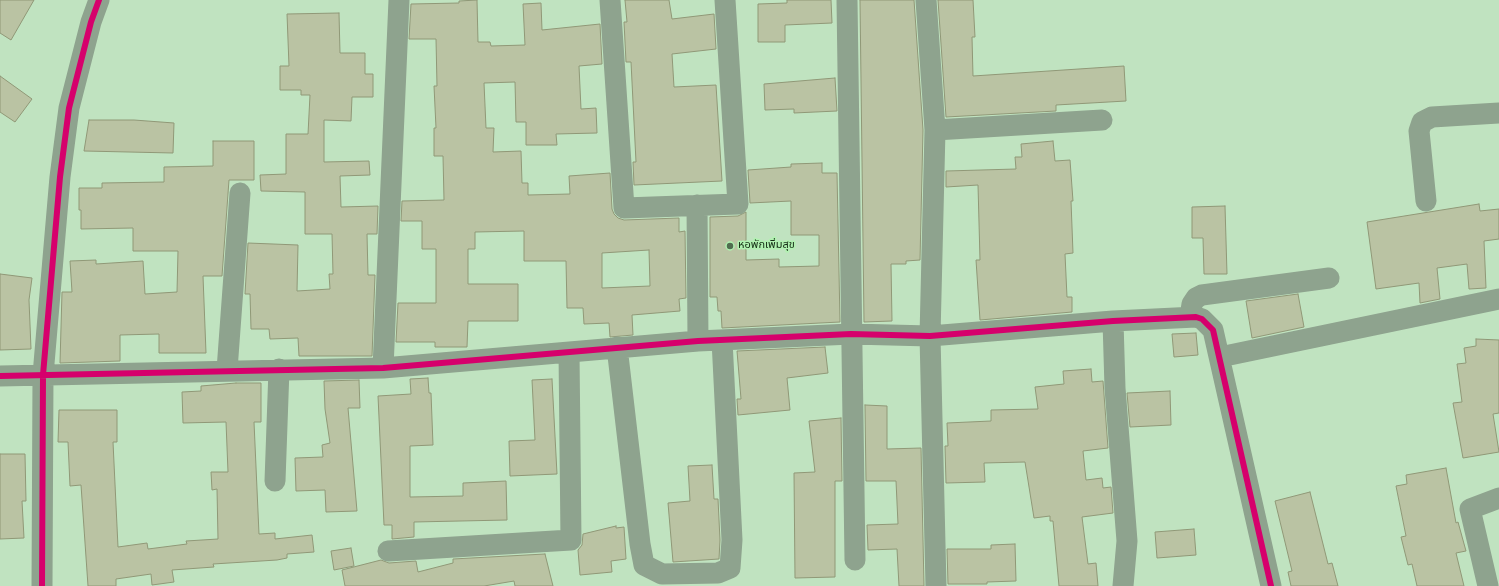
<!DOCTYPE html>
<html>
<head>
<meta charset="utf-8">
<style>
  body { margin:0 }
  canvas { display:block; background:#c0e3c0 }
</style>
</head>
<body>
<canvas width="1499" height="586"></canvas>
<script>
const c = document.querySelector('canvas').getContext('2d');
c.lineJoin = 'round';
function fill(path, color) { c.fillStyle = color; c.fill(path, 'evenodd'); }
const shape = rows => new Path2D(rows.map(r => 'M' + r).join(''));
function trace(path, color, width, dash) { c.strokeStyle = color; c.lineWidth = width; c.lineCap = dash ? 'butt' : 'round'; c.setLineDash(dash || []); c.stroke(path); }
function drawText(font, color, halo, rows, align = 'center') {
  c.font = font + ' Georgia,"Noto Sans Thai",serif'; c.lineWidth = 3; c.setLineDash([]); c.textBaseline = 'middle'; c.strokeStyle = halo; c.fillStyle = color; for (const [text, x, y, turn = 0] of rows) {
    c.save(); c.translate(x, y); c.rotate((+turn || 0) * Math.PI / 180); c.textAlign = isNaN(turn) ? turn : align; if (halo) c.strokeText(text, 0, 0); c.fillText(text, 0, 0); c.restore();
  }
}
const building = shape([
  [0,0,34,0,11,40,0,33,0,0],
  [477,0,478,42,490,42,491,46,525,45,523,4,541,3,542,30,600,24,602,64,579,66,581,109,596,108,597,133,556,134,557,145,526,145,526,122,516,122,515,82,484,83,486,128,494,128,493,152,521,151,522,183,528,183,528,195,570,194,569,176,610,173,612,209,614,214,618,218,624,220,679,218,679,232,685,231,686,298,679,299,680,311,632,315,633,335,610,337,609,323,584,324,583,308,567,308,566,261,524,261,524,231,475,232,475,249,468,249,468,284,518,284,518,321,468,321,467,347,435,347,435,342,396,342,398,303,436,303,436,249,422,249,422,221,401,221,402,201,444,200,443,156,434,156,434,128,436,128,434,86,437,86,436,39,409,39,411,4,459,3,459,1,477,0],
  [649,250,650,286,602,288,602,253,649,250],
  [625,0,669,0,672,19,714,14,716,49,672,54,674,87,716,85,722,181,634,185,633,162,636,162,631,62,626,62,624,22,627,22,625,0],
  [787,0,831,0,832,23,785,25,785,42,758,42,758,4,787,3,787,0],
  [860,0,914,0,923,130,920,260,906,261,906,264,891,264,892,321,864,322,860,0],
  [938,0,973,0,975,37,972,37,973,76,1124,66,1126,101,1056,105,1056,111,946,117,938,0],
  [339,13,340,53,365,53,365,74,373,74,373,97,352,97,351,121,324,120,324,162,369,161,370,175,340,176,341,207,378,206,377,234,367,234,368,275,375,275,372,356,299,356,298,338,270,339,269,329,251,329,250,294,245,294,248,243,298,245,297,291,330,289,329,274,333,274,332,234,305,234,305,192,261,191,260,175,286,174,286,134,308,134,310,95,301,95,301,90,280,90,280,66,289,66,287,14,339,13],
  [0,76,32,99,15,122,0,112,0,76],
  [835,78,837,111,794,113,794,109,765,110,764,84,835,78],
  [89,120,134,120,174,123,173,153,84,151,89,120],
  [213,141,254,141,254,180,229,180,222,276,203,276,206,353,159,353,159,334,120,335,120,361,60,363,62,292,72,292,70,261,96,260,96,264,143,261,145,294,177,292,178,251,133,251,133,228,81,229,81,210,79,210,79,188,102,188,102,183,164,182,164,167,213,166,213,141],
  [1053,141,1055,161,1070,160,1073,201,1071,201,1073,253,1065,254,1067,297,1072,297,1072,312,980,320,976,260,980,260,978,185,946,187,946,171,1016,169,1015,157,1022,157,1021,144,1053,141],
  [822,163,822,173,837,173,840,322,722,328,721,311,718,311,717,297,710,297,710,217,738,216,746,212,746,260,779,259,779,267,819,266,819,235,791,235,791,201,750,203,748,170,791,167,791,164,822,163],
  [1479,204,1480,211,1499,209,1499,239,1484,241,1486,288,1469,289,1467,264,1437,268,1440,299,1420,303,1419,283,1376,289,1367,222,1479,204],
  [1225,206,1227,274,1204,274,1203,238,1192,238,1192,207,1225,206],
  [0,274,32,278,29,300,31,349,0,350,0,274],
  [1298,294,1304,327,1252,338,1246,301,1298,294],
  [1196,333,1198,355,1174,357,1172,334,1196,333],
  [1476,339,1499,340,1499,413,1493,414,1499,452,1463,458,1453,403,1462,402,1457,364,1466,363,1464,348,1476,346,1476,339],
  [825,347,828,373,787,378,790,410,738,415,737,399,741,399,737,351,825,347],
  [1091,369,1092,382,1103,381,1108,448,1083,451,1086,480,1102,478,1103,488,1111,487,1113,513,1082,517,1088,564,1096,563,1098,586,1059,586,1053,521,1050,521,1050,516,1034,518,1025,462,984,463,985,482,946,483,945,446,948,446,947,423,991,421,991,410,1038,409,1035,387,1064,384,1063,371,1091,369],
  [428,378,429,393,431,393,433,445,410,446,410,497,463,496,463,483,506,481,507,520,414,522,414,537,392,539,392,525,384,525,378,396,411,394,410,379,428,378],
  [552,379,557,474,510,476,509,441,535,440,532,380,552,379],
  [359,380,360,408,348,408,357,511,326,512,325,490,296,491,295,458,323,457,322,445,330,443,325,409,324,381,359,380],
  [236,383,261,383,261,422,254,422,259,534,275,533,275,539,312,535,314,552,287,554,287,558,277,560,213,564,214,567,172,570,174,582,152,585,151,574,116,579,116,586,88,586,81,485,70,486,68,442,58,442,59,410,117,410,117,442,113,442,118,547,147,543,148,549,187,544,186,541,218,539,217,489,212,490,211,472,228,472,226,422,183,423,182,392,201,391,201,386,236,383],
  [1170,391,1171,425,1130,427,1127,393,1170,391],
  [865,405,887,406,887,449,921,448,924,586,899,586,897,549,868,550,867,525,898,524,896,481,866,481,865,405],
  [841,418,842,481,835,481,835,577,795,578,794,473,815,472,809,421,841,418],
  [0,454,25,454,26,501,22,501,24,538,0,539,0,454],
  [712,465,714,499,718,499,720,540,719,559,673,562,668,503,690,501,688,466,712,465],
  [1446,468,1456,523,1458,522,1466,551,1456,553,1464,586,1417,586,1412,564,1408,565,1401,537,1406,536,1396,486,1407,484,1406,475,1446,468],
  [1310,492,1328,564,1332,563,1338,586,1291,586,1288,572,1292,571,1275,501,1310,492],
  [616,526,616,528,624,527,626,559,611,561,612,572,580,575,578,550,582,545,583,534,616,526],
  [1194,529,1196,555,1157,558,1155,532,1194,529],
  [1015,544,1016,581,987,582,987,584,948,584,947,549,991,549,991,545,1015,544],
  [351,548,354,566,334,570,331,551,351,548],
  [545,554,553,586,515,586,514,581,484,586,345,586,342,570,381,560,389,563,416,561,418,572,453,563,453,559,545,554]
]);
fill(building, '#bac3a3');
trace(building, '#909877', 1);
trace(shape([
  [610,0,624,208,738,204,725,0],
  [847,0,855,560],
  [926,0,935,130,930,336,936,586],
  [935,130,1102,120],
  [1426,201,1419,131,1422,122,1432,117,1499,113],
  [697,205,698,341],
  [1190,317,1192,304,1196,298,1202,295,1329,278],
  [1113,321,1115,388,1127,541,1123,586],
  [617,347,640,544,644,565,662,574,718,573,730,568,732,540,722,340],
  [1220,357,1499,299],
  [383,368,399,0],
  [227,370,240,193],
  [0,376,383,368,698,341,851,334,930,336,1113,321,1196,317,1202,319,1213,330,1271,586],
  [275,481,279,369],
  [388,551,571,540,569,352],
  [42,586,43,375,60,177,69,108,91,22,99,0],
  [1488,586,1470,509,1499,498]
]), '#8ea38e', 21);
trace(shape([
  [0,376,383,368,698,341,851,334,930,336,1113,321,1196,317,1202,319,1213,330,1271,586],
  [42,586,43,375,60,177,69,108,91,22,99,0]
]), '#d6006c', 6);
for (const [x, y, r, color] of [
  [730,246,4,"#506d50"]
]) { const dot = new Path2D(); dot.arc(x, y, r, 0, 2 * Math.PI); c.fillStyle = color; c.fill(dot); trace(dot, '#b1f2b1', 1.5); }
drawText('11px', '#142d14', '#b1f2b1', [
  ["หอพักเพิ่มสุข",738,246]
], 'left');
</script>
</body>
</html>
